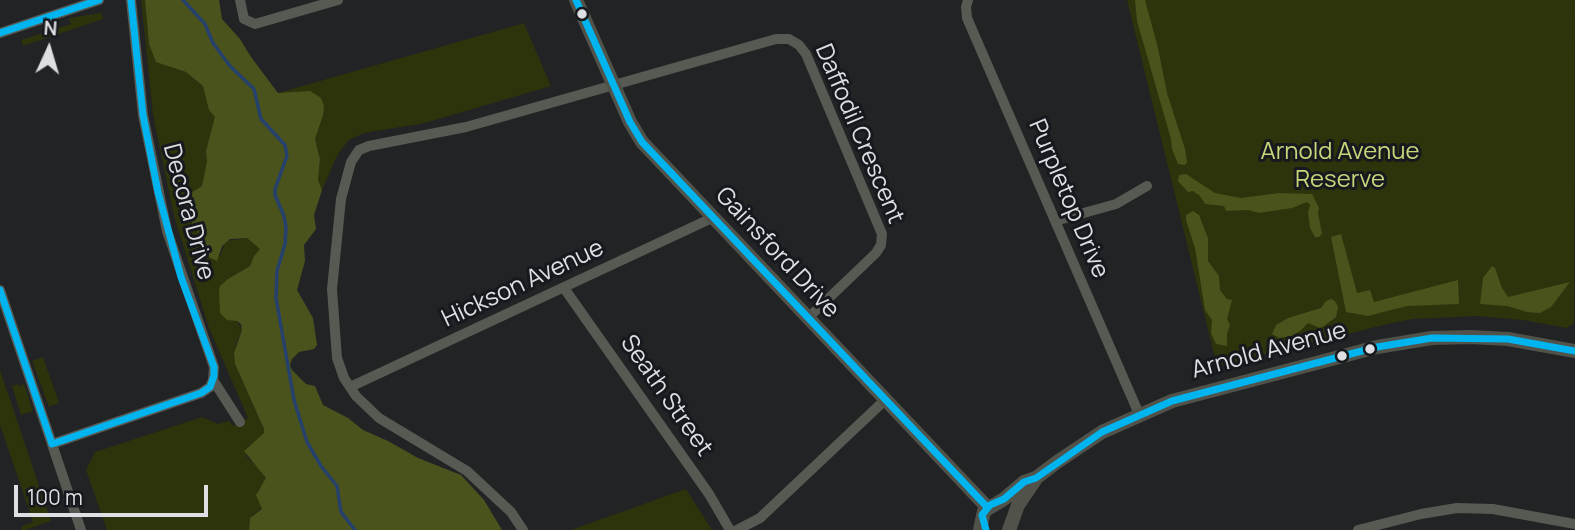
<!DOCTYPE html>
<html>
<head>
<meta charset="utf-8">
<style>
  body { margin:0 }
  #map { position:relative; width:1575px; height:530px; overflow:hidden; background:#212325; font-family:Manrope,sans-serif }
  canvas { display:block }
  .north { position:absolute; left:14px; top:14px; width:70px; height:70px; -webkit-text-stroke:5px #16191e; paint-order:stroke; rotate:4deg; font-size:19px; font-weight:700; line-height:28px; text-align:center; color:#dddfe2 }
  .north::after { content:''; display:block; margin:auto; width:24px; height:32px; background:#dddfe2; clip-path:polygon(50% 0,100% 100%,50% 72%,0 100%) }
  .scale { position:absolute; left:14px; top:485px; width:194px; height:32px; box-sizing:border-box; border:4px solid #dddfe2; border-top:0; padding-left:9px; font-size:21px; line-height:24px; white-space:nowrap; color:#dddfe2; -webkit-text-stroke:5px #16191e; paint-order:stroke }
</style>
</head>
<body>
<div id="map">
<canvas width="1575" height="530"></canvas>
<div class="north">N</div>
<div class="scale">100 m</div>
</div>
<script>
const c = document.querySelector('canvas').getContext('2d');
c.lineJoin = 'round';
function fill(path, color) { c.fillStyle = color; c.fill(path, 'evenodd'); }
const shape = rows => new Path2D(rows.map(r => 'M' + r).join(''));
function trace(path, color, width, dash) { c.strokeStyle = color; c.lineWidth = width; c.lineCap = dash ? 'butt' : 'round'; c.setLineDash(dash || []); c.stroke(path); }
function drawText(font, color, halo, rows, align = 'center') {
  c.font = font + ' Manrope,sans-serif'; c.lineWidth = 6; c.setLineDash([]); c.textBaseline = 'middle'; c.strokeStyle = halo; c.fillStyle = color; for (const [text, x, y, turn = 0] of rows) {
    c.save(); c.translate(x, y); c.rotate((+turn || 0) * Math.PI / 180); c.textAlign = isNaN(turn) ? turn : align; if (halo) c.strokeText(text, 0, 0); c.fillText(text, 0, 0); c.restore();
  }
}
fill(shape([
  [141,0,145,0,149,44,162,63,186,72,203,86,216,117,206,151,207,161,202,186,189,194,192,223,198,231,199,246,220,256,225,241,248,238,260,249,254,256,250,266,228,279,237,321,242,330,236,344,235,364,264,429,264,433,260,438,247,447,246,456,261,470,266,478,265,483,258,490,262,508,250,518,249,530,107,530,86,470,95,452,202,417,218,424,229,421,233,426,248,418,209,328,174,216,153,115],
  [1127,0,1575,0,1574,323,1567,328,1523,320,1478,316,1413,319,1392,323,1217,366],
  [101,13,103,19,23,46,21,40,71,24,69,18],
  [524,23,551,86,425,123,364,133,349,140,338,154,322,190,318,180,320,159,315,139,320,120,294,93,278,93],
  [43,357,59,403,49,407,32,361],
  [0,370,51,521,25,530,21,530,22,526,33,522,0,425],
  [18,384,19,386,24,384,33,411,21,415,12,386],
  [686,489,712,530,571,530]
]), '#2d330b');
fill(shape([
  [145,0,219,0,222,19,240,39,251,57,278,93,310,91,321,98,324,106,323,115,315,139,320,159,318,180,322,190,314,215,316,229,304,245,305,261,297,290,313,318,317,345,314,349,299,352,292,359,290,365,292,370,306,384,315,386,323,405,348,418,363,430,388,441,418,458,461,475,484,500,502,530,249,530,250,518,262,509,256,495,266,478,244,451,264,433,264,429,235,364,234,353,242,330,241,324,237,321,227,320,220,313,219,291,220,286,228,279,250,266,254,256,260,249,247,238,230,239,222,246,217,261,205,255,199,246,198,231,192,223,186,204,189,194,202,186,207,161,206,151,215,117,209,110,203,86,186,72,156,62,149,44],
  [1135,0,1145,0,1158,48,1167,93,1185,149,1187,162,1185,165,1178,164,1172,149,1171,139,1137,21],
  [1186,174,1215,193,1241,198,1279,193,1312,194,1319,208,1318,213,1322,234,1319,237,1315,237,1310,228,1308,213,1310,205,1307,202,1292,208,1259,213,1248,210,1226,211,1224,206,1205,204,1200,196,1193,191,1188,192,1178,181,1179,175],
  [1193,211,1199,215,1208,238,1208,261,1219,276,1220,290,1227,299,1232,300,1227,319,1230,325,1227,334,1227,346,1216,344,1211,333,1212,320,1205,310,1195,248,1186,220,1186,215],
  [1341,234,1357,293,1370,290,1374,302,1458,280,1459,304,1407,306,1368,316,1346,312,1331,237],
  [1492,266,1495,268,1502,288,1508,297,1570,282,1551,307,1540,313,1527,312,1507,306,1480,304,1483,278],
  [1331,299,1335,301,1338,307,1336,317,1324,326,1320,328,1308,323,1300,331,1291,336,1279,338,1272,334,1276,325,1288,318,1321,308,1326,301]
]), '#4b531c');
trace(shape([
  [183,0,205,24,213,43,230,66,254,89,261,119,285,145,287,156,275,189,275,195,284,216,286,228,285,244,277,271,276,298,294,400,307,442,321,466,337,486,341,512,355,530]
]), '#26426c', 3.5);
trace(shape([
  [131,0,143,115,167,231,214,367,213,380,240,422],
  [240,0,244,19,255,24,338,0],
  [968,0,966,7,967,18,1139,414],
  [0,33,99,0],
  [1055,221,1116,204,1147,186],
  [564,288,709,494,730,530],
  [0,290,81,530],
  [350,387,712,218],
  [52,444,201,393,210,387,213,380],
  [523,530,511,512,467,471,379,418,356,396,344,378,337,358,332,289,341,199,351,162,359,150,369,146,466,127,776,39,789,39,799,45,806,54,882,234,881,245,876,253,808,318],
  [737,530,760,518,885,400],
  [1358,530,1421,514,1457,508,1493,509,1575,524]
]), '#575953', 10);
trace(shape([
  [576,0,630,122,642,142,987,507],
  [980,530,984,511,1004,499,1024,482,1036,478,1057,462,1102,432,1172,401,1377,347,1432,338,1470,337,1508,339,1575,351],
  [1009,530,1018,505,1035,480]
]), '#51534a', 14);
trace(shape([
  [576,0,630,122,642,142,987,507],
  [0,33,99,0],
  [0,290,52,444],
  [52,444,201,393,210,387,214,376,214,367,181,277,158,192,143,115,131,0],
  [986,530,982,515,990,505,1004,499,1024,482,1036,478,1102,432,1172,401,1377,347,1432,338,1508,339,1575,351]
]), '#00b5ef', 7);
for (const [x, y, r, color] of [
  [582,14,6,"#dddfe2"],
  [1370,349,6,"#dddfe2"],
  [1342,356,6,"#dddfe2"]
]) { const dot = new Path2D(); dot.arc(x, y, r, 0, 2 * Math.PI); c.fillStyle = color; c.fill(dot); trace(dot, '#16191e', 2.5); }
drawText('24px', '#dddfe2', '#16191e', [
  ["Daffodil Crescent",859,134,67],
  ["Purpletop Drive",1068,199,67],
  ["Decora Drive",188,212,75],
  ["Gainsford Drive",777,253,47],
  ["Hickson Avenue",523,284,-25],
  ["Arnold Avenue",1269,351,-15],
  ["Seath Street",666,396,55]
]);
drawText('24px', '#c6d47a', '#16191e', [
  ["Arnold Avenue",1340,152],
  ["Reserve",1340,180]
]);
</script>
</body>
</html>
